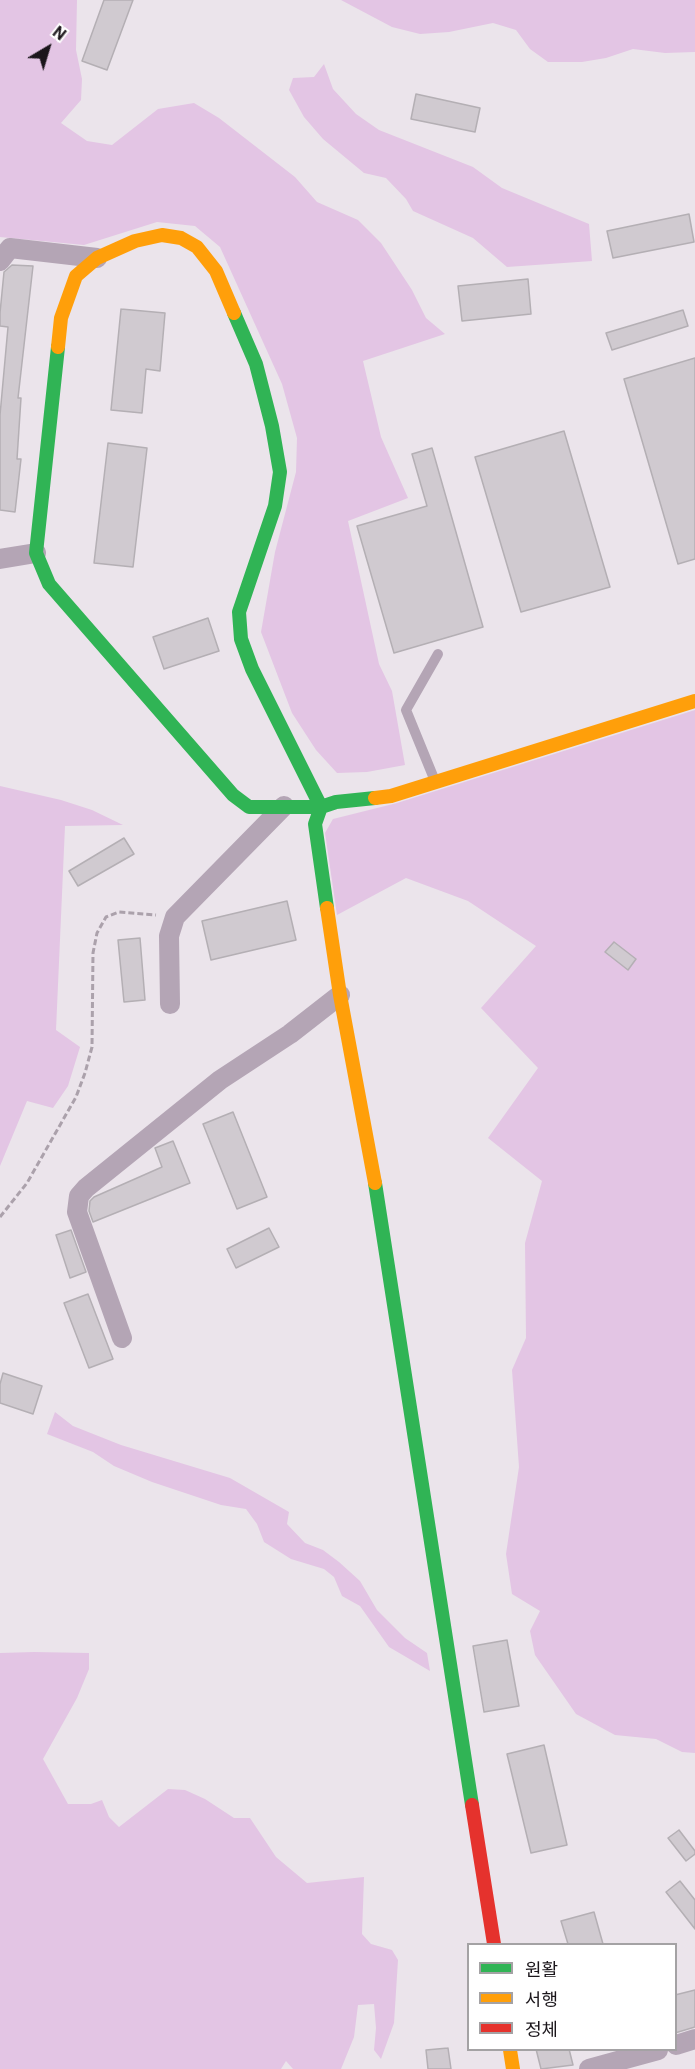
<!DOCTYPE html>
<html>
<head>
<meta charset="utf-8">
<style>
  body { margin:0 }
  #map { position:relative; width:695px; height:2069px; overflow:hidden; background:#ebe4eb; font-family:Roboto,"Noto Sans KR",sans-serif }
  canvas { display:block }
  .legend { position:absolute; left:467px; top:1943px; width:210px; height:108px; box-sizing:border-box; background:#fff; border:2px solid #a4a2a4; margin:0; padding:8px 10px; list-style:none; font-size:18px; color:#1b161b }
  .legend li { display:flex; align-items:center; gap:12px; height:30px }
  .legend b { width:30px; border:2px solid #a4a2a4 }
  .north { position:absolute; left:18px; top:18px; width:60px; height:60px; -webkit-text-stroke:4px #fff; paint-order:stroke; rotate:38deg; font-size:16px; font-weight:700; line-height:24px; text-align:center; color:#1b161b }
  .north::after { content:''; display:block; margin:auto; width:21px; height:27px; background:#1b161b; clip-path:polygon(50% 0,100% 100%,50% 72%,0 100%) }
</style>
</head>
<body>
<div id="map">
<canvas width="695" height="2069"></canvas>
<ul class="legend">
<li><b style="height:8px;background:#30b455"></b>원활</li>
<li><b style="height:8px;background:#ff9f0a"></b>서행</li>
<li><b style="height:8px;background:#e5322d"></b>정체</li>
</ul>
<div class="north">N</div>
</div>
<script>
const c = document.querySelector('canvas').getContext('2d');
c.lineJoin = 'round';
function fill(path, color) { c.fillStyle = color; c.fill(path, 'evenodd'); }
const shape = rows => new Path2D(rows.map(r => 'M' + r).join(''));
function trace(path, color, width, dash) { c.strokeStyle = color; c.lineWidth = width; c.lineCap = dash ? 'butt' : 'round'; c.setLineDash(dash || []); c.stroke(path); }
fill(shape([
  [0,0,77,0,76,50,82,79,81,100,61,123,87,141,112,145,158,109,194,103,219,118,295,177,317,202,358,220,381,243,412,290,426,318,445,334,363,361,381,437,408,498,348,521,379,664,392,691,405,765,367,772,337,773,316,750,292,713,261,632,275,552,296,472,297,438,282,384,220,247,195,226,157,222,84,245,0,237],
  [341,0,695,0,695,52,665,53,633,49,606,58,582,62,548,62,530,49,516,30,493,23,449,32,420,34,392,27],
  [324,64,333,89,356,114,379,130,473,167,502,188,589,224,592,261,507,267,473,238,413,211,406,199,386,178,364,173,323,139,304,117,289,90,293,78,314,77],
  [695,710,695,1753,682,1752,656,1739,615,1735,576,1714,535,1655,530,1631,540,1611,512,1594,506,1554,519,1467,512,1370,526,1338,525,1243,542,1181,488,1138,538,1068,481,1008,536,946,468,901,406,878,337,915,325,833,333,819,397,803],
  [0,786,61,800,92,810,123,825,65,826,56,1030,80,1047,68,1086,53,1108,27,1101,0,1166],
  [55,1412,73,1426,121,1445,230,1478,289,1512,287,1524,305,1543,323,1550,339,1562,360,1581,377,1610,405,1638,427,1653,430,1671,389,1647,360,1606,342,1596,334,1577,324,1569,291,1559,264,1542,257,1524,246,1509,221,1505,152,1482,114,1466,93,1452,47,1434],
  [34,1652,89,1653,89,1669,77,1698,43,1759,68,1804,91,1804,102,1800,109,1817,119,1827,168,1789,185,1790,205,1799,234,1818,250,1818,276,1857,307,1883,364,1877,362,1934,371,1944,392,1950,398,1960,394,2023,381,2059,374,2050,376,2028,374,2004,358,2005,354,2037,341,2069,293,2069,286,2061,281,2069,0,2069,0,1653]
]), '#e3c5e4');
const building = shape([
  [104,0,133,0,107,70,82,61,104,0],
  [416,94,480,108,475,132,411,119,416,94],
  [689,214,694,242,613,258,607,231,689,214],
  [12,265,33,266,18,398,21,398,17,459,21,459,15,512,0,510,0,415,8,327,0,326,0,313,4,272,12,265],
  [528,279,531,314,462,321,458,286,528,279],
  [121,309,165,313,160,371,146,369,142,413,111,410,121,309],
  [683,310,688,326,612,350,606,333,683,310],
  [695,358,695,559,678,564,624,379,695,358],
  [564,431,610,587,521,612,475,457,564,431],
  [108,443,147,448,133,567,94,563,108,443],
  [432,448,483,627,394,653,357,526,427,506,412,454,432,448],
  [208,618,219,651,164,669,153,637,208,618],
  [124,838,134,854,78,886,69,871,124,838],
  [287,901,296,940,211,960,202,921,287,901],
  [140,938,145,1000,124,1002,118,940,140,938],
  [614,942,636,959,628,970,605,952,614,942],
  [233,1112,267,1197,237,1209,203,1124,233,1112],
  [173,1141,190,1183,93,1222,89,1211,90,1201,94,1197,162,1167,155,1148,173,1141],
  [269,1228,279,1247,236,1268,227,1249,269,1228],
  [71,1230,86,1272,70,1278,56,1235,71,1230],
  [88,1294,113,1359,89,1368,64,1303,88,1294],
  [3,1373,42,1386,33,1414,0,1403,0,1384,3,1373],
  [507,1640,519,1706,484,1712,473,1646,507,1640],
  [544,1745,567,1845,531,1853,507,1754,544,1745],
  [679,1830,695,1851,695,1854,686,1861,668,1838,679,1830],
  [680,1881,695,1900,695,1929,666,1892,680,1881],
  [594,1912,603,1944,568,1944,561,1921,594,1912],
  [695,1990,695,2027,675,2033,675,1995,695,1990],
  [448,2048,451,2069,428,2069,426,2050,448,2048],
  [536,2049,569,2049,573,2065,541,2069,536,2049]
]);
fill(building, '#d0cad0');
trace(building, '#b4afb4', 1.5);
trace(shape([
  [0,1217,27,1183,76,1097,85,1073,92,1047,93,953,97,933,106,917,119,912,156,915]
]), '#aba1ab', 3, [6, 3]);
trace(shape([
  [435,781,406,710,438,654]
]), '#b4a5b5', 10);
trace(shape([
  [0,261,10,248,97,258],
  [0,559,36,553],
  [170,1004,169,936,175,917,284,806],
  [122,1338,77,1212,79,1196,86,1188,220,1080,290,1034,340,995],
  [676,2045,695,2039],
  [589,2069,658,2050]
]), '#b4a5b5', 20);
trace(shape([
  [234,313,256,364,272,426,280,472,275,506,239,612,241,639,252,669,321,807,315,824,327,908],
  [58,347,36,553,49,584,233,795,249,807,321,807,336,802,375,798],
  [375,1183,472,1805]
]), '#30b455', 14);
trace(shape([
  [58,347,61,318,76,276,97,258,135,241,162,235,181,238,197,247,216,271,234,313],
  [375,798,391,796,695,701],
  [327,908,340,995,375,1183],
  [510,2050,513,2069]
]), '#ff9f0a', 14);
trace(shape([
  [472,1805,494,1944]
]), '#e5322d', 14);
</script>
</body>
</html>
